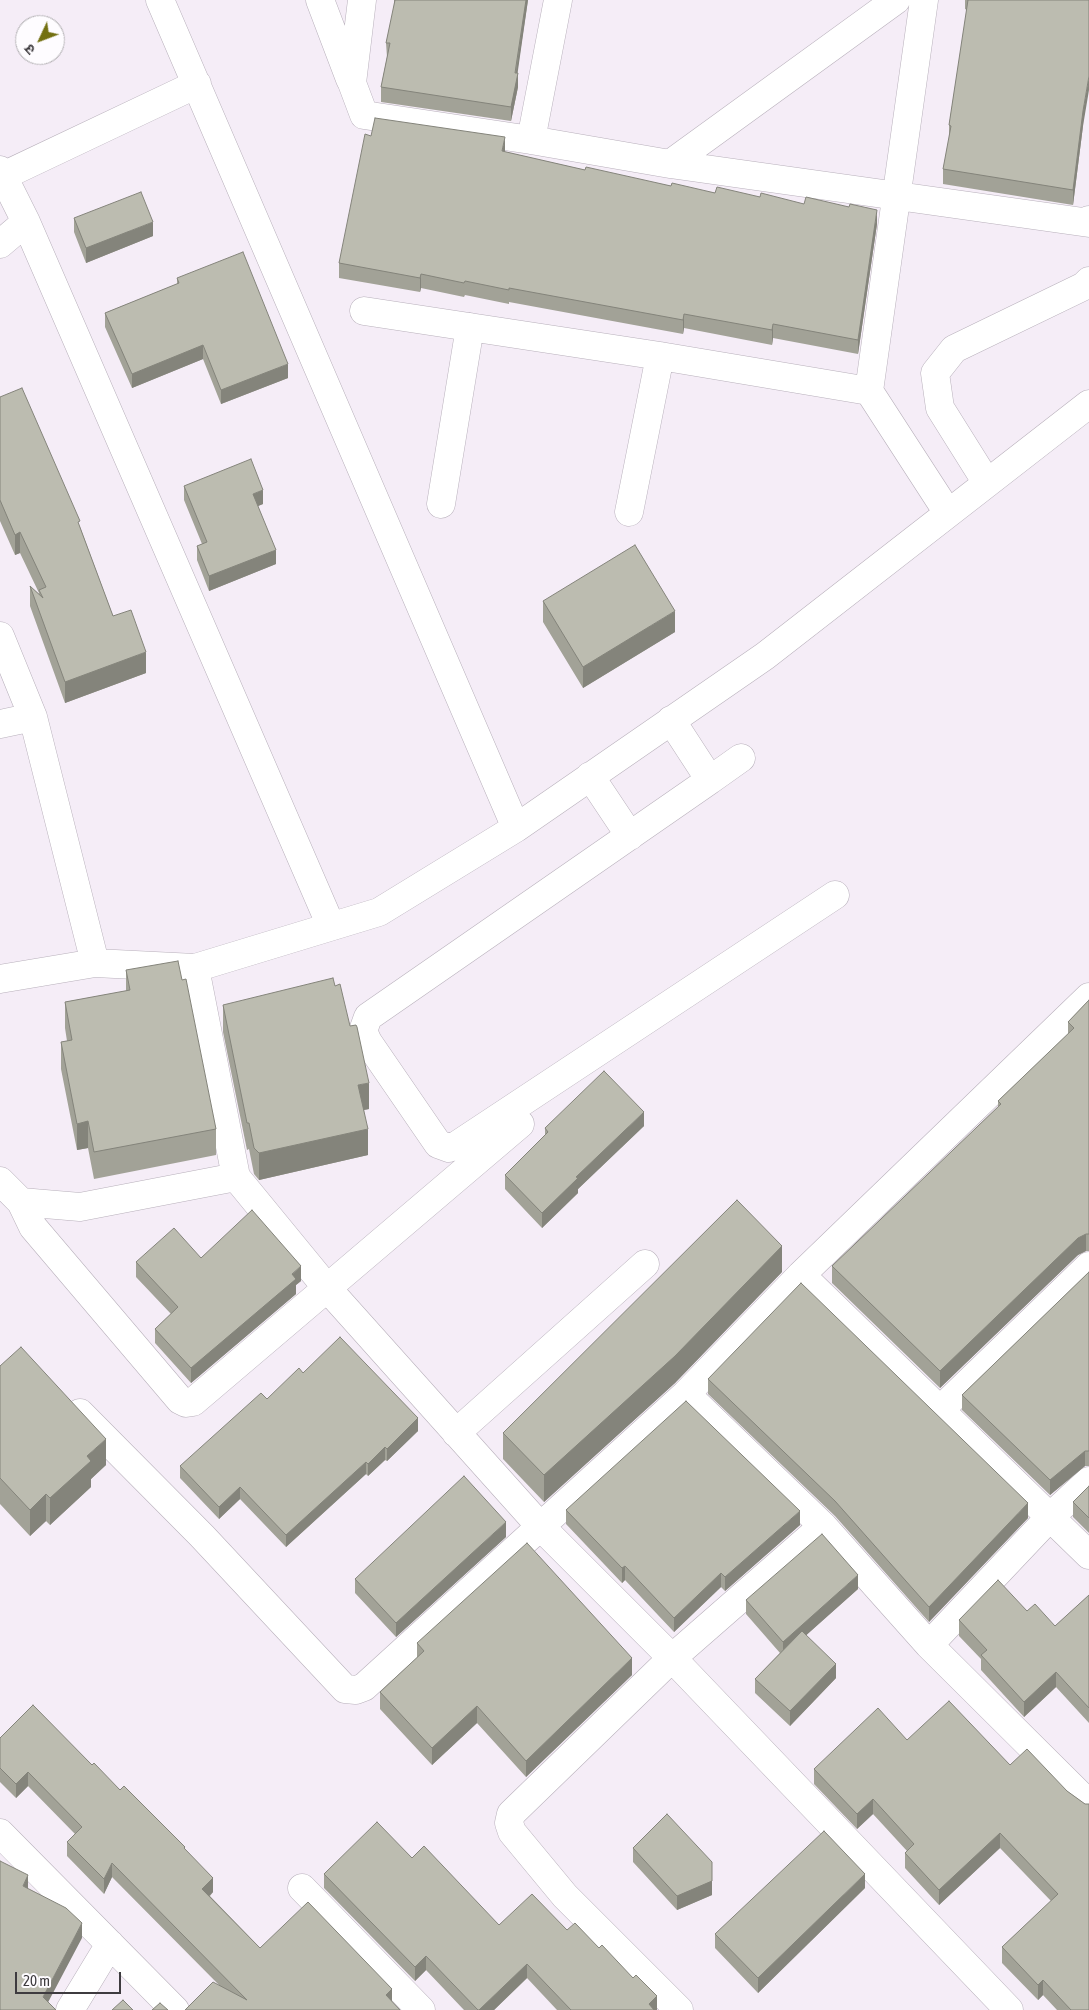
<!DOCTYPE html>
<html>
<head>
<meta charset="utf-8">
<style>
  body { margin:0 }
  #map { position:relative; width:1089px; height:2010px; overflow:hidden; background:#f5edf7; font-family:"Asap Condensed","Noto Sans Devanagari",sans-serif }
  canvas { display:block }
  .north { position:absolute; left:15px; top:15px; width:50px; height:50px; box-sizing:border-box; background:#fefcff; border:1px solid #b1afb2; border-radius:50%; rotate:227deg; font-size:14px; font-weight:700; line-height:20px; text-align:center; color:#3e3b3f }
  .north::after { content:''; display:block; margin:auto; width:18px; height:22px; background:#737011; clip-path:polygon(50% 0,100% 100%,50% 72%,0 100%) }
  .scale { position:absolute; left:15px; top:1972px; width:106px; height:22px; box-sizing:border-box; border:2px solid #3e3b3f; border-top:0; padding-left:6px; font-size:15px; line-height:18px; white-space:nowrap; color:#3e3b3f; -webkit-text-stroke:4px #fefcff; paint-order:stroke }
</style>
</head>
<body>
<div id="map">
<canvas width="1089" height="2010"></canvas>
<div class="north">उ</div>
<div class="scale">20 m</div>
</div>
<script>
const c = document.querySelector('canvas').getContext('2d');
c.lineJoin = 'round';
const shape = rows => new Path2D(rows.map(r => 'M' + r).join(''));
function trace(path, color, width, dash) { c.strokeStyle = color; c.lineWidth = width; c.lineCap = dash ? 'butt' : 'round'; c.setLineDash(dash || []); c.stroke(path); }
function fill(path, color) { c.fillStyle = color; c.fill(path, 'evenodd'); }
const minor = shape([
  [160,0,516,828],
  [320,0,350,79],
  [362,0,352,83,364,115,531,140,670,164,1089,223,1089,220],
  [924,0,869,391,948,513],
  [531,140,558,0],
  [670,164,896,0],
  [0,170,26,222,331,926],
  [3,176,197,84],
  [0,244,26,222],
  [364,311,660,356,869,391],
  [987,483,940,408,935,373,954,349,1084,286,1089,281],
  [441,504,470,327],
  [629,512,660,356],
  [0,636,33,717,95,963],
  [671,720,710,780,368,1017,363,1031,368,1042,438,1144,449,1148,457,1145,835,895],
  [0,724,33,717],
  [590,776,630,836],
  [710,780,741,758],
  [195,968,236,1177],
  [0,979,95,963,195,968,379,912,516,828,765,656,1089,404],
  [0,1181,21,1202,80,1207,236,1177,327,1288,540,1526,672,1658,1009,2010],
  [21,1202,33,1227,180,1400,186,1403,193,1402,520,1124],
  [801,1275,1089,1555],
  [686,1394,823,1526,929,1645,1089,1804],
  [941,1409,1089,1266],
  [80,1413,202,1536,345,1689,356,1690,364,1687,686,1394,801,1275,1089,997],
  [456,1433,645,1264],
  [929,1645,1051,1516,1089,1481],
  [0,1833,175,2010],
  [302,1888,421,2010],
  [70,2010,110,1944],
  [679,2010,565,1896,512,1832,509,1823,511,1814,672,1658,823,1526]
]);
trace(minor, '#b8b0bb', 29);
trace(minor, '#fff', 28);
fill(shape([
  [394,0,528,0,517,73,518,87,511,121,381,102,381,87,387,57,386,43,394,8],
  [965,0,1089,0,1083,126,1073,205,943,184,943,169,949,139,949,125,967,10,965,9],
  [371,136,505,152,585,170,671,186,715,193,877,224,858,354,773,338,772,345,684,328,683,334,509,302,509,304,465,295,464,297,421,288,420,292,339,278,339,263],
  [74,218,153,236,86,263,74,232],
  [177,278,288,378,221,404,203,359,132,388,105,327,105,313,177,284],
  [0,397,80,527,113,616,146,673,65,703,30,606,30,586,39,594,39,593,20,553,15,555,0,521],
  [184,486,263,504,258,506,276,564,209,591,197,560,197,546,202,544,184,500],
  [543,601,675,632,583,688,543,622],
  [126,970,182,980,216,1129,216,1155,94,1179,88,1148,77,1150,61,1069,61,1042,67,1041,65,1028,65,1002,126,991],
  [1089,1000,1089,1251,1086,1251,1078,1255,940,1388,832,1283,832,1266,998,1107,998,1101,1068,1034,1068,1022],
  [223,1005,369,1109,364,1110,368,1155,259,1180,254,1174,249,1149,247,1150,223,1032],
  [644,1126,578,1189,578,1193,542,1228,505,1189,505,1175,545,1136,545,1128],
  [201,1258,301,1281,296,1285,296,1294,191,1383,155,1343,155,1329,171,1314,136,1277,136,1262],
  [782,1272,675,1383,544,1502,503,1459,503,1433],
  [1089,1272,1089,1466,1085,1466,1050,1495,962,1410,962,1395],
  [0,1366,106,1465,91,1479,91,1487,50,1525,46,1521,30,1536,0,1504],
  [303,1373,418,1431,387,1461,385,1460,368,1476,366,1474,286,1547,240,1499,219,1519,180,1478,180,1466,267,1399],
  [708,1379,1028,1518,929,1622,835,1516,708,1394],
  [1089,1486,1089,1533,1073,1517,1073,1502],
  [566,1510,800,1525,725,1591,721,1587,674,1632,625,1580,622,1583,566,1524],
  [506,1537,396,1637,355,1593,355,1579],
  [858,1589,806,1635,836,1678,790,1726,755,1693,755,1679,780,1653,746,1614,746,1600],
  [1089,1595,1089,1723,1056,1687,1024,1717,981,1670,981,1659,959,1636,959,1620,1027,1611,1055,1626],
  [417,1643,632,1675,526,1777,477,1723,432,1765,380,1709,380,1692,417,1658],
  [0,1738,92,1765,185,1850,213,1892,210,1896,260,1948,392,1989,185,2010,219,1985,112,1877,104,1894,67,1856,67,1842,75,1834,28,1786,16,1798,0,1782],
  [907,1740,1010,1765,1067,1791,1085,1804,1089,2010,1057,2010,1043,1995,1038,2000,1002,1963,1002,1947,1051,1901,1000,1848,939,1905,905,1868,905,1853,907,1851,873,1814,857,1829,814,1784,814,1769],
  [633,1848,712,1895,677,1910,633,1862],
  [412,1858,499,1925,567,1930,657,2010,557,2010,527,1978,494,2010,464,2010,426,1970,415,1981,324,1888,324,1874],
  [865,1888,758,1993,715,1948,715,1934]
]), '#a2a297');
fill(shape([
  [526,0,528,0,517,77,518,73,518,87,511,121,511,107],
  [1089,76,1089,90,1083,126,1073,205,1073,190,1083,111],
  [505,137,505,152,502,151],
  [877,210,877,224,858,354,858,340],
  [153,222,153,236,86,263,86,248],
  [421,274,421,288,420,292,420,278],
  [684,314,684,328,683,334,683,320],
  [773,324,773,338,772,345,772,330],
  [203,345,203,359,132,388,132,374],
  [288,364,288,378,221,404,221,390],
  [263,490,263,504,253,508,253,494],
  [20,532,20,553,15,555,15,535],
  [276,550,276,564,209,591,209,576],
  [675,611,675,632,583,688,583,667],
  [146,652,146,673,65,703,65,682],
  [369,1083,369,1109,358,1111,358,1085],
  [644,1112,644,1126,578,1189,578,1193,542,1228,542,1213,576,1177],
  [88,1121,88,1148,77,1150,77,1124],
  [368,1129,368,1155,259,1180,259,1153],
  [1086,1234,1086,1251,1078,1255,940,1388,940,1371,1078,1238],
  [782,1246,782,1272,675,1383,544,1502,544,1475],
  [301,1266,301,1281,296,1285,296,1294,191,1383,191,1368],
  [418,1418,418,1431,387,1461,387,1449],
  [106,1439,106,1465,91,1479,91,1487,50,1525,50,1498,87,1456],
  [385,1447,385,1460,368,1476,368,1464],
  [1085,1451,1085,1466,1050,1495,1050,1480],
  [366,1462,366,1474,286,1547,286,1535],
  [240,1487,240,1499,219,1519,219,1507],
  [46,1494,46,1521,30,1536,30,1510],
  [1028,1503,1028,1518,929,1622,929,1607],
  [800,1511,800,1525,725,1591,725,1577],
  [506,1522,506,1537,396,1637,396,1623],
  [625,1566,625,1580,622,1583,622,1568],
  [721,1573,721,1587,674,1632,674,1618],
  [858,1575,858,1589,783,1656,783,1642],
  [632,1658,632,1675,526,1777,526,1761],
  [836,1664,836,1678,790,1726,790,1711],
  [1056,1672,1056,1687,1024,1717,1024,1702],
  [477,1706,477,1723,432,1765,432,1748],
  [28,1772,28,1786,16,1798,16,1784],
  [873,1799,873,1814,857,1829,857,1814],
  [1000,1833,1000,1848,939,1905,939,1890],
  [712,1862,712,1895,677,1910,677,1896],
  [112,1863,112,1877,104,1894,104,1879],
  [865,1874,865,1888,758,1993,758,1978],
  [28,1875,28,1890,23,1886],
  [213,1878,213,1892,202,1903,202,1889],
  [82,1923,82,1938,44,2010,43,1997],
  [426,1956,426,1970,415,1981,415,1967],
  [527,1964,527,1978,494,2010,479,2010],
  [1043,1980,1043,1995,1038,2000,1038,1985],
  [392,1989,392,2003,386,1995],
  [657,1996,657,2010,649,2010,649,2004]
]), '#84847b');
const building = shape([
  [395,0,526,0,515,73,518,73,511,107,381,87,390,43,386,43,395,0],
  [968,0,1089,0,1089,76,1083,111,1073,190,943,169,951,126,949,125,968,0],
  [375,118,505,137,502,151,585,170,586,167,671,186,672,183,715,193,717,187,760,197,761,193,804,204,806,197,849,207,850,204,877,210,858,340,773,324,772,330,684,314,683,320,509,288,509,290,465,281,464,283,421,274,420,278,339,263,365,134,371,136,375,118],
  [141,192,153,222,86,248,74,218,141,192],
  [243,252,288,364,221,390,203,345,132,374,105,313,179,283,177,278,243,252],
  [22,388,80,521,78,522,113,616,131,610,146,652,65,682,30,586,43,598,39,590,46,587,20,532,15,535,0,500,0,397,22,388],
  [251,459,263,490,253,494,276,550,209,576,197,546,207,542,184,486,251,459],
  [635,545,675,611,583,667,543,601,635,545],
  [178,961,182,980,186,979,216,1129,94,1152,88,1121,77,1124,61,1042,72,1040,65,1002,130,990,126,970,178,961],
  [333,978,335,986,340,984,350,1026,356,1025,357,1027,369,1083,358,1085,368,1129,259,1153,254,1148,249,1123,247,1123,223,1005,333,978],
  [1089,1000,1089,1234,1086,1234,1078,1238,940,1371,832,1266,1001,1104,998,1101,1074,1028,1068,1022,1089,1000],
  [604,1071,644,1112,576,1177,578,1178,542,1213,505,1175,548,1132,545,1128,604,1071],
  [737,1200,782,1246,675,1356,544,1475,503,1433,737,1200],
  [252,1210,301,1266,292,1274,296,1279,191,1368,155,1329,178,1307,136,1262,174,1228,201,1258,252,1210],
  [1089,1272,1089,1451,1085,1451,1050,1480,962,1395,1089,1272],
  [801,1283,1028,1503,929,1607,835,1501,708,1379,801,1283],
  [340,1337,418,1418,387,1449,385,1447,368,1464,366,1462,286,1535,240,1487,219,1507,180,1466,261,1393,267,1399,299,1368,303,1373,340,1337],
  [21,1347,106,1439,87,1456,91,1461,50,1498,46,1494,30,1510,0,1478,0,1366,21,1347],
  [686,1401,800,1511,725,1577,721,1573,674,1618,625,1566,622,1568,566,1510,686,1401],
  [464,1476,506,1522,396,1623,355,1579,464,1476],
  [1089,1486,1089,1518,1073,1502,1089,1486],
  [822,1534,858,1575,783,1642,746,1600,822,1534],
  [527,1543,632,1658,526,1761,477,1706,432,1748,380,1692,424,1651,417,1643,527,1543],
  [998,1580,1027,1611,1035,1604,1055,1626,1089,1595,1089,1708,1056,1672,1024,1702,981,1655,987,1650,959,1620,998,1580],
  [802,1631,836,1664,790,1711,755,1679,802,1631],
  [949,1701,1010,1765,1027,1749,1067,1791,1085,1804,1089,1804,1089,2010,1071,2010,1043,1980,1038,1985,1002,1947,1058,1894,1000,1833,939,1890,905,1853,914,1844,873,1799,857,1814,814,1769,878,1708,907,1740,949,1701],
  [33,1705,92,1765,94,1763,120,1790,124,1786,185,1847,184,1848,213,1878,202,1889,260,1948,308,1902,392,1989,386,1995,400,2010,185,2010,213,1982,247,2000,112,1863,104,1879,67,1842,82,1827,28,1772,16,1784,0,1768,0,1738,33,1705],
  [667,1814,712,1862,712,1881,677,1896,633,1848,667,1814],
  [377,1822,412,1858,424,1846,499,1925,532,1894,567,1930,575,1923,599,1948,602,1945,633,1978,636,1975,657,1996,649,2004,654,2010,571,2010,527,1964,479,2010,478,2010,426,1956,415,1967,324,1874,377,1822],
  [824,1831,865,1874,758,1978,715,1934,824,1831],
  [0,1861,28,1875,23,1886,66,1908,82,1923,43,1997,56,2010,0,2010,0,1861],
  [123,2000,133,2010,112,2010,123,2000],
  [160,2003,168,2010,152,2010,160,2003]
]);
fill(building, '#bcbcb0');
trace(building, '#84847b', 1);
</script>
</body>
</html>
